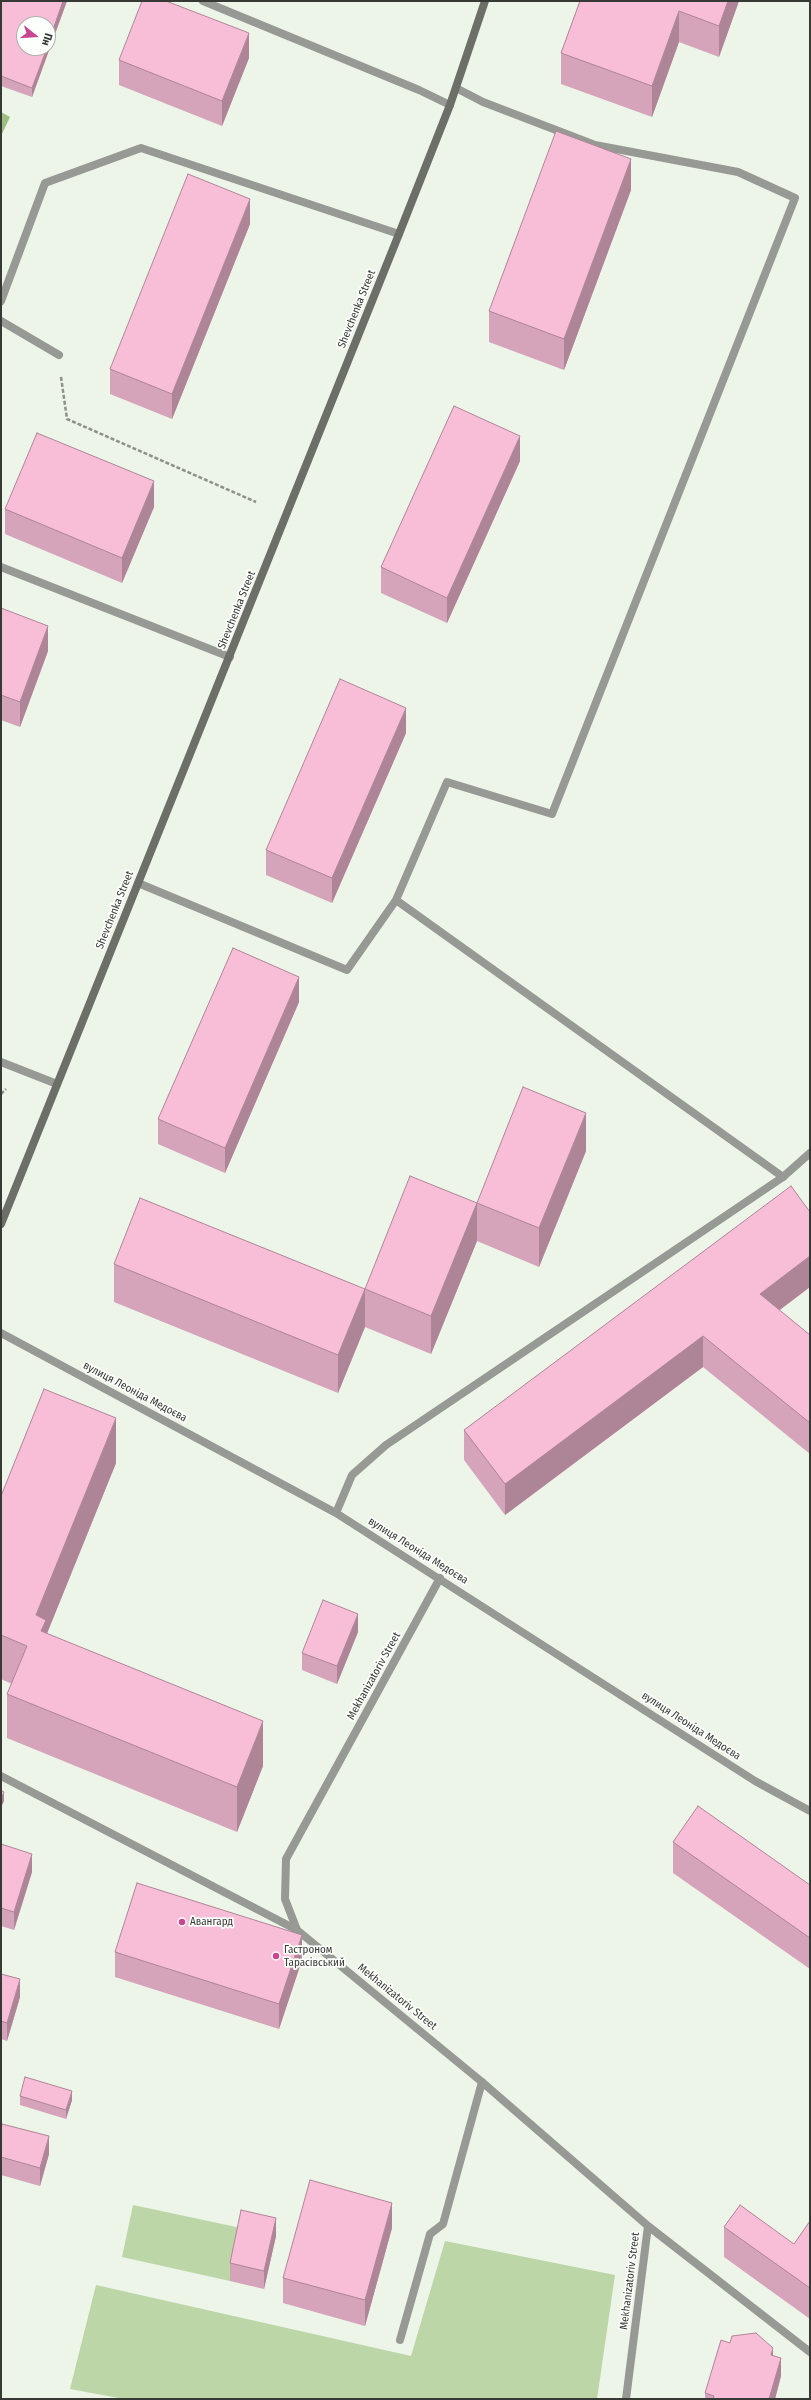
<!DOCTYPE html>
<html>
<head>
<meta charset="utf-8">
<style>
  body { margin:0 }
  #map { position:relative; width:811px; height:2400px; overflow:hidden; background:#edf4e8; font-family:"Fira Sans Condensed",sans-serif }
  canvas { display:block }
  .frame { position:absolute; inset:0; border:2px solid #373935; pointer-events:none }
  .north { position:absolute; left:16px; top:16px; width:40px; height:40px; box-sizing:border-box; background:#fdfffc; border:1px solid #aeb0ac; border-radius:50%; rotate:107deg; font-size:11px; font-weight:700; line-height:16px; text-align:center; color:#373935 }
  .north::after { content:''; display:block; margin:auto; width:14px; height:18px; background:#c9478f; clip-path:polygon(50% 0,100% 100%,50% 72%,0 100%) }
</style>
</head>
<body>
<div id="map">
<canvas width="811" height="2400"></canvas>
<div class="frame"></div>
<div class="north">Пн</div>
</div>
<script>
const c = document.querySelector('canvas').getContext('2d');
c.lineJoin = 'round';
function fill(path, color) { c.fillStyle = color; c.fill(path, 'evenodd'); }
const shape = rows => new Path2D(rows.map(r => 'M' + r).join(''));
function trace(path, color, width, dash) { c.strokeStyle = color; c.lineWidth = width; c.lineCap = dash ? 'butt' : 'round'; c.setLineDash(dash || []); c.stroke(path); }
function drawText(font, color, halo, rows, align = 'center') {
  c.font = font + ' "Fira Sans Condensed",sans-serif'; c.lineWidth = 3.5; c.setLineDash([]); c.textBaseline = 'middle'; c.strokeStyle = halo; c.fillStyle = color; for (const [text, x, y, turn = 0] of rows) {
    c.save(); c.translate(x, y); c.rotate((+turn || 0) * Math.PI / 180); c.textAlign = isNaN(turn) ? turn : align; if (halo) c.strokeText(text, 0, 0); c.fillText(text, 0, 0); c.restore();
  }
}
fill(shape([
  [133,2205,241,2228,230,2281,122,2257],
  [445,2241,615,2275,597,2399,124,2399,70,2389,96,2285,411,2356]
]), '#bcd6a8');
fill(shape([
  [1,112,10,117,1,136]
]), '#9cbf80');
trace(shape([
  [61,377,67,419,256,502],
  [1,1094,6,1089]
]), '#8c9189', 2.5, [4, 2]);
trace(shape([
  [203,1,419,90,450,105],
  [1,301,45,183,141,148,399,234],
  [1,321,59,355],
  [1,567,230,657],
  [138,883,347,970,396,900,783,1177],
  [396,900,447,782,552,814,795,198,738,172,595,145,483,102,456,88],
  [1,1062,57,1084],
  [1,1776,297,1930],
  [400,2340,430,2234,443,2224,482,2082]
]), '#969994', 8);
trace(shape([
  [1,1333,336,1513,755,1781,810,1811],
  [336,1513,352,1475,386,1445,783,1177,810,1153],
  [440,1578,286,1859,285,1899,297,1930,482,2082,648,2226,626,2399],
  [648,2226,810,2352]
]), '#969994', 8);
trace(shape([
  [1,1224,399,234,450,105,485,1]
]), '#6b6f68', 8);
fill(shape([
  [1,1,67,1,32,97,1,86],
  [580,1,739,1,719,57,679,42,652,117,561,84,561,53],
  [249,58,222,126,119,85,119,60],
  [631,190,564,370,489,342,489,311],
  [250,224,172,419,110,394,110,369],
  [520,461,447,623,381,593,381,567],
  [154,507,122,583,5,534,5,509],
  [1,608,48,651,20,727,1,720],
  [406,733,332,903,266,875,266,850],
  [299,1002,225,1173,158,1144,158,1119],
  [586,1151,539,1267,477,1241,431,1354,365,1327,338,1393,114,1302,114,1264,365,1289,477,1203],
  [810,1212,810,1287,779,1310,810,1335,810,1454,703,1367,505,1515,464,1460,464,1430],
  [116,1463,47,1633,263,1766,237,1832,7,1738,7,1694,12,1684,1,1679,1,1496],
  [358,1632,337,1684,302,1670,302,1653],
  [673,1842,810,1885,810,1969,673,1873],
  [1,1844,32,1872,14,1930,1,1926],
  [115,1952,302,1960,279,2029,115,1977],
  [1,1974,20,1997,7,2041,1,2039],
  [20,2096,72,2100,66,2119,20,2105],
  [1,2129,49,2154,40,2186,1,2175],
  [810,2221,810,2319,724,2257,724,2227,794,2244],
  [392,2228,365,2326,283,2303,283,2278],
  [276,2236,264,2289,230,2281,230,2263],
  [773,2356,781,2376,775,2399,705,2399,705,2393]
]), '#d5a3ba');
fill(shape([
  [63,1,67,1,32,97,32,88,47,48,48,48,48,44],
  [728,1,739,1,719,57,719,26],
  [679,11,679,42,652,117,652,86],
  [249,33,249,58,222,126,222,101],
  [631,159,631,190,564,370,564,339],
  [250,199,250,224,172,419,172,394],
  [520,436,520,461,447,623,447,598],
  [154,481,154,507,122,583,122,558],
  [48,626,48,651,20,727,20,702],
  [406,708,406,733,332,903,332,878],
  [299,977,299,1002,225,1173,225,1148],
  [586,1113,586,1151,539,1267,539,1228],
  [477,1203,477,1241,431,1354,431,1316],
  [810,1256,810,1287,760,1325,760,1294],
  [365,1289,365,1327,338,1393,338,1355],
  [703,1336,703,1367,505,1515,505,1484],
  [116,1418,116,1463,46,1636,41,1675,36,1615],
  [358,1614,358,1632,337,1684,337,1666],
  [263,1721,263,1766,237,1832,237,1787],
  [4,1792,4,1801,1,1808,1,1799],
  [32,1854,32,1872,14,1930,14,1912],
  [302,1935,302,1960,279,2029,279,2004],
  [20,1979,20,1997,7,2041,7,2023],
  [72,2091,72,2100,66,2119,66,2110],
  [49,2136,49,2154,40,2186,40,2168],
  [392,2203,392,2228,365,2326,365,2300],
  [276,2218,276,2236,264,2289,264,2271],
  [773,2348,773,2366,771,2355],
  [781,2358,781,2376,775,2399,769,2399]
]), '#ae8597');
const building = shape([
  [1,1,63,1,48,44,48,24,24,24,24,48,47,48,32,88,1,76,1,1],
  [142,1,166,1,249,33,222,101,119,60,142,1],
  [580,1,728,1,719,26,679,11,652,86,561,53,580,1],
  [556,131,631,159,564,339,489,311,556,131],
  [188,174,250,199,172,394,110,369,188,174],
  [454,406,520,436,447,598,381,567,454,406],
  [37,433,154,481,122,558,5,509,37,433],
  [1,608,48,626,20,702,1,695,1,608],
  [340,679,406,708,332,878,266,850,340,679],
  [233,948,299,977,225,1148,158,1119,233,948],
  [523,1087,586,1113,539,1228,477,1203,523,1087],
  [410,1176,477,1203,431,1316,365,1289,410,1176],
  [791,1186,810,1212,810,1256,760,1294,810,1335,810,1423,703,1336,505,1484,464,1430,791,1186],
  [140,1198,365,1289,338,1355,114,1264,140,1198],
  [44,1389,116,1418,36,1615,46,1620,41,1631,263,1721,237,1787,7,1694,27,1646,1,1635,1,1496,44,1389],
  [323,1600,358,1614,337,1666,302,1653,323,1600],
  [1,1790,4,1792,1,1799,1,1790],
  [698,1806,810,1885,810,1938,673,1842,698,1806],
  [1,1844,32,1854,14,1912,1,1908,1,1844],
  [137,1883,302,1935,279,2004,115,1952,137,1883],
  [1,1974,20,1979,7,2023,1,2021,1,1974],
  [25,2077,72,2091,66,2110,20,2096,25,2077],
  [2,2124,49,2136,40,2168,1,2157,1,2129,2,2124],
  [310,2180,392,2203,365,2300,283,2278,310,2180],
  [740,2205,794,2244,810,2221,810,2288,724,2227,740,2205],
  [241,2210,276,2218,264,2271,230,2263,241,2210],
  [756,2333,773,2348,771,2355,781,2358,769,2399,713,2399,714,2396,705,2393,721,2340,730,2343,732,2336,756,2333]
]);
fill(building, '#f8bed8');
trace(building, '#ae8597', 1);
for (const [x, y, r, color] of [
  [182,1922,4,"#c9478f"],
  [276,1956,4,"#c9478f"]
]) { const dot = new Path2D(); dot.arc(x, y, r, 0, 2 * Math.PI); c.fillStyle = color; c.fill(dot); trace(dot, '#fdfffc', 1.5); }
drawText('11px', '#373935', '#fdfffc', [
  ["Shevchenka Street",357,309,-68],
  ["Shevchenka Street",237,610,-68],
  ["Shevchenka Street",115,910,-68],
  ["вулиця Леоніда Медоєва",135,1392,28],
  ["вулиця Леоніда Медоєва",418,1551,32],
  ["Mekhanizatoriv Street",374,1676,-61],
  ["вулиця Леоніда Медоєва",691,1726,33],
  ["Mekhanizatoriv Street",397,1997,39],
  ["Mekhanizatoriv Street",630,2281,-83]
]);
drawText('11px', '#373935', '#fdfffc', [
  ["Авангард",190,1922],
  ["Гастроном",284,1950],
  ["Тарасівський",284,1963]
], 'left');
</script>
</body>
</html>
